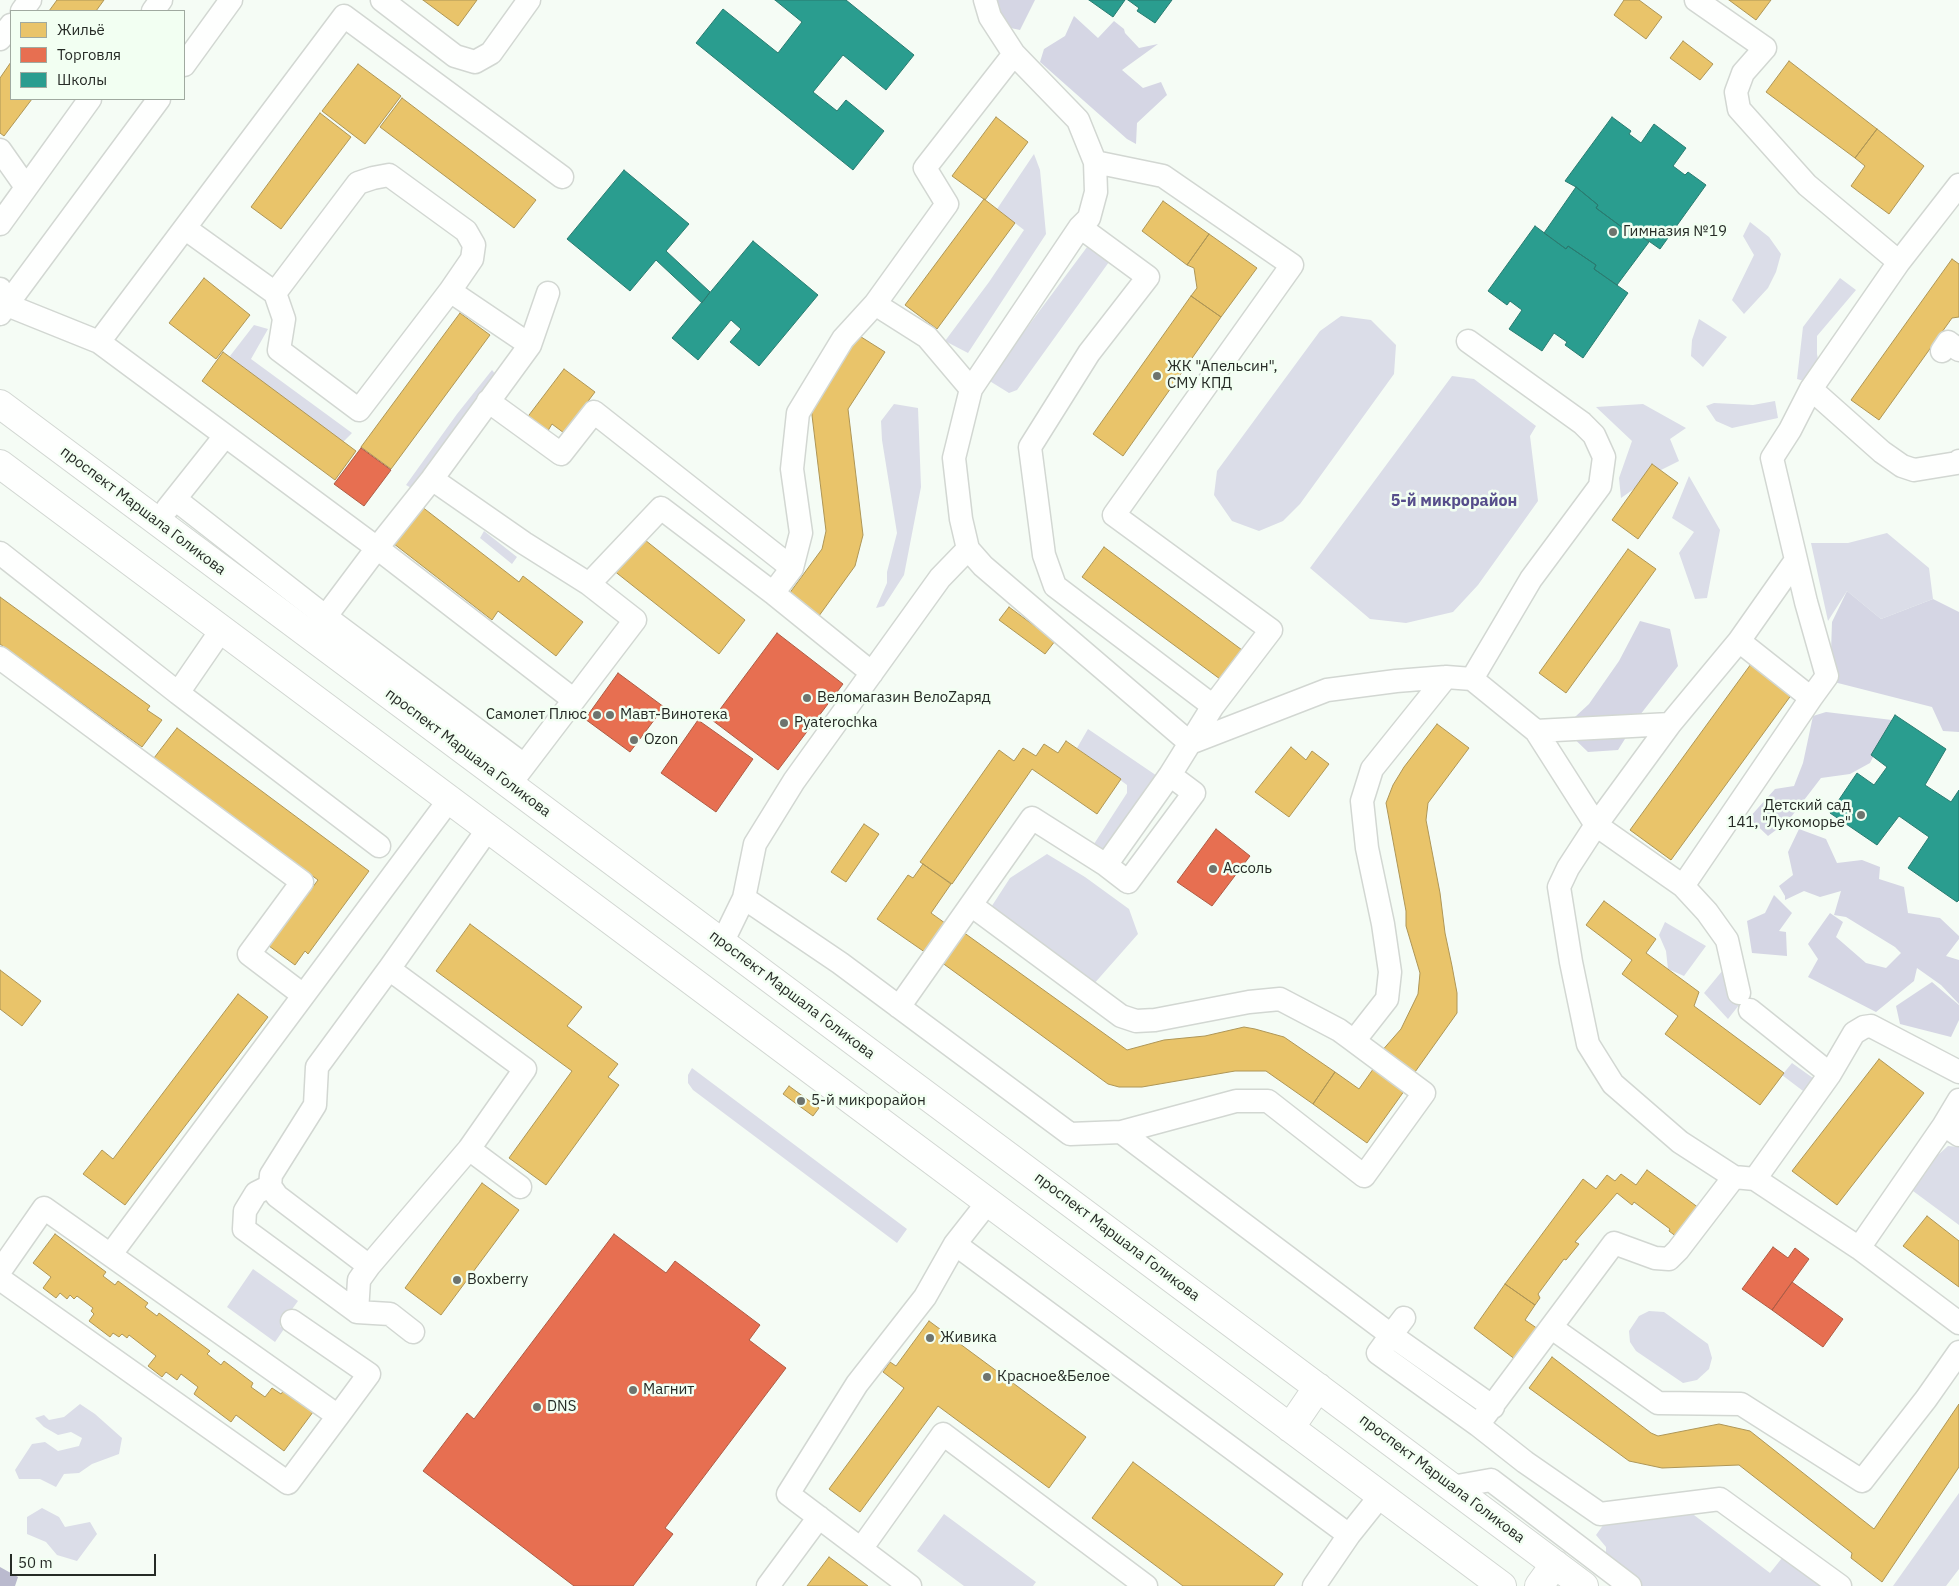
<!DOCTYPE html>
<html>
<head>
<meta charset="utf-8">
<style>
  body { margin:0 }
  #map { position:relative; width:1959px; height:1586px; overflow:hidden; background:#f5fcf5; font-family:"IBM Plex Sans",sans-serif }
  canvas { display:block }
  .legend { position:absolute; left:10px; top:10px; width:175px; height:90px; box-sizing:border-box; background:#f2fff2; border:1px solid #a0aaa0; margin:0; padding:6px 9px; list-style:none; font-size:15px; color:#262b26 }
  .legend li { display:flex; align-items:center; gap:10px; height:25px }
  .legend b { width:25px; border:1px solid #a0aaa0 }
  .scale { position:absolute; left:10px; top:1554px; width:146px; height:22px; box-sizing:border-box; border:2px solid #262b26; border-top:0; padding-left:6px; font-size:15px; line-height:18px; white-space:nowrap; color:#262b26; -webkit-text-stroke:4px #f2fff2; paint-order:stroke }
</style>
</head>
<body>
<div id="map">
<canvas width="1959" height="1586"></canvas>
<ul class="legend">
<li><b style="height:14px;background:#e9c46a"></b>Жильё</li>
<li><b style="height:14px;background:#e76f51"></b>Торговля</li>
<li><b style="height:14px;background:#2a9d8f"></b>Школы</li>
</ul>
<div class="scale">50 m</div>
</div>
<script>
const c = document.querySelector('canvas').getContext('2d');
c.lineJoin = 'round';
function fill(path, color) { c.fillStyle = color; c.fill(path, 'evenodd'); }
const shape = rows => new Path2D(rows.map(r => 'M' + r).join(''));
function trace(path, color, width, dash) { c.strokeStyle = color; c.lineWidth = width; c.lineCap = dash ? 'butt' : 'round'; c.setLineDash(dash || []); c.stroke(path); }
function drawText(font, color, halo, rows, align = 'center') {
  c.font = font + ' "IBM Plex Sans",sans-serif'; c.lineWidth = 5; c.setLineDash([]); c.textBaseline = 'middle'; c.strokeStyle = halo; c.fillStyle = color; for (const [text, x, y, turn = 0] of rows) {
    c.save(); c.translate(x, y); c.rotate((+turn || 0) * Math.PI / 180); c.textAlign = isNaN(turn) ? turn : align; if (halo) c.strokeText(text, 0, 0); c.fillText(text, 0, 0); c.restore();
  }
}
fill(shape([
  [1034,154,1040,170,1046,234,968,353,945,341,989,282,1024,230,997,209],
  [1750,222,1769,237,1781,254,1776,272,1768,288,1744,314,1732,300,1754,255,1743,236],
  [1093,239,1114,255,1017,390,1009,393,988,380],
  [1840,278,1856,290,1817,336,1817,354,1820,369,1811,383,1797,379,1803,327],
  [1341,316,1371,320,1396,345,1394,374,1300,504,1283,521,1259,531,1232,521,1214,495,1217,471,1320,331],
  [1699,319,1727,337,1703,367,1691,356,1692,340],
  [254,325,268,329,251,359,352,433,343,442,232,359,230,356],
  [492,370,501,381,413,489,406,485,457,414],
  [1452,376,1474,379,1536,426,1530,436,1538,501,1478,585,1453,612,1406,623,1370,619,1310,568],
  [1775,401,1778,418,1732,428,1716,421,1706,406,1714,403,1753,405],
  [894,404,918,408,921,487,904,575,884,606,876,608,887,583,887,572,897,533,882,440,881,421],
  [1643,404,1686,428,1670,439,1679,461,1661,470,1621,498,1619,478,1632,441,1596,407],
  [1689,476,1720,530,1707,598,1695,599,1679,553,1694,532,1672,518],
  [484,531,517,557,512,564,480,538],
  [1887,533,1929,568,1933,599,1881,619,1847,591,1828,621,1811,543,1848,543],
  [1088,729,1163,780,1111,855,1094,844,1127,793,1127,785,1077,748],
  [1047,854,1085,877,1129,909,1138,934,1085,994,986,915,1010,878],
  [1665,922,1706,946,1684,976,1668,969,1666,951,1659,935],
  [1727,965,1739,1005,1728,1019,1704,993],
  [1792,1063,1813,1078,1815,1087,1807,1094,1782,1075],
  [692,1068,907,1229,897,1243,693,1090,688,1083,688,1075],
  [1948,1146,1959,1147,1959,1225,1913,1191,1938,1155],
  [253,1269,298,1301,280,1326,284,1329,275,1342,227,1307],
  [1649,1311,1664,1312,1708,1344,1712,1358,1709,1369,1697,1380,1683,1383,1636,1351,1630,1342,1629,1331,1639,1316],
  [80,1404,95,1414,122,1438,119,1454,92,1464,79,1473,64,1474,56,1487,40,1479,19,1479,15,1470,32,1444,45,1442,58,1451,79,1446,82,1438,71,1432,58,1435,44,1427,35,1418,44,1415,49,1420,64,1417],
  [1959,1493,1959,1569,1946,1586,1893,1586],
  [42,1508,59,1517,65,1527,90,1522,97,1534,77,1561,57,1555,46,1542,27,1534,27,1517],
  [944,1514,1036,1582,1033,1586,964,1586,917,1551],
  [1694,1515,1770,1573,1782,1558,1821,1586,1640,1586,1606,1561,1606,1547,1596,1535,1609,1517]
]), '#dbdde8');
fill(shape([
  [995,0,1035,0,1020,30,992,24],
  [1074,16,1098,38,1114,21,1124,29,1125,33,1139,48,1158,44,1122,70,1143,88,1161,82,1167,95,1137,123,1136,144,1127,139,1040,62,1044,49,1065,36],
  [1847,591,1881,619,1933,599,1959,612,1959,732,1943,731,1932,707,1830,681,1832,622],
  [1640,621,1670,629,1678,666,1640,715,1618,750,1588,752,1563,728,1589,704,1619,661],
  [1826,712,1892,720,1870,763,1850,774,1821,778,1788,821,1768,836,1749,818,1775,789,1794,786,1803,763,1813,716],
  [1799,829,1826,839,1837,863,1862,860,1880,867,1879,879,1904,887,1908,913,1940,918,1959,936,1959,939,1946,956,1959,960,1959,1004,1941,985,1917,968,1914,981,1876,1012,1808,977,1818,959,1808,944,1830,913,1843,922,1836,937,1866,963,1886,968,1901,953,1895,947,1846,917,1834,915,1841,891,1820,897,1804,891,1785,900,1785,896,1779,886,1793,875,1788,852],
  [1774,895,1792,913,1779,931,1786,932,1787,956,1752,953,1747,921,1765,913],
  [1932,982,1959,1005,1959,1020,1951,1037,1900,1024,1896,1006]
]), '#d5d6e4');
fill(shape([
  [0,1567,18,1577,15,1586,0,1586]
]), '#babace');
const homes = shape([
  [57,0,104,0,96,11,49,11,57,0],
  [423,0,477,0,458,26,423,0],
  [1624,0,1639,0,1662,17,1646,39,1614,15,1624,0],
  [1729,0,1771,0,1756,20,1729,0],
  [1683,41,1713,64,1700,80,1670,58,1683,41],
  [1789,61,1877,129,1855,158,1766,92,1789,61],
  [11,62,11,99,32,99,4,136,0,133,0,78,11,62],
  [358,64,401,96,365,144,322,111,358,64],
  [402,98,536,200,514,228,380,127,402,98],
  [320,113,351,137,281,229,251,207,320,113],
  [996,117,1028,142,985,200,952,176,996,117],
  [1877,129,1924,166,1889,214,1851,186,1865,166,1855,158,1877,129],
  [984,199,1015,223,937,329,905,305,984,199],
  [1163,201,1209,234,1187,265,1142,231,1163,201],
  [1209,234,1257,268,1221,317,1191,296,1197,288,1194,268,1187,265,1209,234],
  [1952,259,1959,264,1959,317,1952,318,1879,420,1851,400,1952,259],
  [204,278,250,315,216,359,169,323,204,278],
  [1191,296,1221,317,1123,456,1093,434,1191,296],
  [460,313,490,335,391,469,361,447,460,313],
  [858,335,885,352,848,409,863,535,855,566,816,620,786,598,822,549,826,531,811,407,858,335],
  [223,352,356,451,335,480,202,381,223,352],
  [564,369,595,392,564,433,552,424,546,434,526,419,564,369],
  [1652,464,1678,483,1638,539,1612,520,1652,464],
  [417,503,519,582,523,576,583,622,556,656,498,611,492,620,389,540,417,503],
  [640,536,745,620,719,654,613,570,640,536],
  [1104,547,1242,650,1220,679,1082,577,1104,547],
  [1628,549,1656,569,1566,693,1539,673,1628,549],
  [0,597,150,706,147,710,162,720,142,747,0,644,0,597],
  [1009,607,1055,641,1045,654,999,620,1009,607],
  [1751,664,1792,694,1671,860,1630,830,1751,664],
  [1437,724,1469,748,1428,803,1426,820,1440,893,1445,933,1452,966,1457,993,1457,1013,1410,1079,1380,1053,1401,1029,1418,994,1420,973,1406,926,1406,911,1386,803,1393,785,1404,767,1437,724],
  [177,728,369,871,308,954,305,951,295,965,269,946,318,880,154,758,177,728],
  [1066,741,1121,779,1097,814,1032,769,952,884,920,862,999,750,1014,761,1023,748,1036,756,1044,744,1058,753,1066,741],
  [1291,747,1306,760,1312,751,1329,764,1289,817,1255,792,1291,747],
  [864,824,879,834,846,882,831,872,864,824],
  [923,864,951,884,931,913,949,926,929,955,877,919,908,875,913,878,923,864],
  [1604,901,1656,939,1646,953,1699,992,1694,1006,1784,1073,1760,1105,1665,1034,1678,1016,1622,974,1632,960,1586,925,1604,901],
  [470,924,582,1007,567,1026,618,1064,608,1077,619,1085,546,1185,509,1158,572,1071,436,971,470,924],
  [963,932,1127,1050,1164,1040,1205,1036,1244,1027,1255,1029,1284,1037,1335,1072,1313,1104,1266,1071,1235,1071,1142,1087,1119,1087,1108,1084,941,962,963,932],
  [0,970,41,1001,22,1026,0,1009,0,970],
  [238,994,268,1017,125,1205,83,1174,102,1150,113,1159,238,994],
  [1879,1059,1924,1093,1837,1205,1792,1171,1879,1059],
  [1376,1065,1407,1087,1367,1143,1313,1104,1335,1072,1359,1089,1376,1065],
  [789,1086,819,1108,813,1116,783,1094,789,1086],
  [1647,1170,1699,1208,1677,1237,1669,1231,1670,1229,1634,1202,1632,1205,1617,1193,1575,1242,1579,1244,1566,1260,1564,1259,1538,1294,1540,1298,1535,1305,1505,1284,1583,1179,1596,1189,1607,1175,1615,1181,1621,1174,1636,1185,1647,1170],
  [482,1183,519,1210,441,1315,405,1288,482,1183],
  [1927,1216,1959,1241,1959,1287,1903,1246,1927,1216],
  [55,1234,106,1272,103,1276,115,1285,118,1281,148,1303,145,1307,157,1316,159,1313,210,1351,207,1354,221,1365,224,1361,253,1383,251,1387,265,1397,272,1388,281,1394,287,1386,316,1408,284,1451,236,1415,231,1422,194,1394,198,1387,181,1374,177,1380,166,1372,162,1377,148,1366,156,1356,129,1335,127,1338,122,1334,119,1337,113,1333,110,1337,89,1321,94,1314,91,1311,93,1308,77,1296,74,1299,70,1295,67,1299,60,1293,56,1298,43,1288,51,1277,33,1263,55,1234],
  [1505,1284,1535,1305,1525,1320,1538,1329,1516,1360,1474,1328,1505,1284],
  [929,1321,1086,1437,1049,1488,938,1406,860,1512,829,1489,904,1388,883,1372,890,1362,896,1366,929,1321],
  [1552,1357,1651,1433,1658,1436,1719,1424,1750,1431,1874,1529,1959,1404,1959,1467,1882,1582,1851,1558,1852,1553,1739,1465,1662,1468,1629,1461,1529,1388,1552,1357],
  [1133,1462,1283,1574,1274,1586,1183,1586,1092,1518,1133,1462],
  [829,1557,868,1586,807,1586,829,1557]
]);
fill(homes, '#e9c46a');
trace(homes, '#ae9656', 1);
const shops = shape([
  [361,448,391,470,364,506,334,484,361,448],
  [777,633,843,684,778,770,712,720,777,633],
  [618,673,664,707,630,752,585,719,618,673],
  [698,720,753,759,716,812,661,773,698,720],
  [1216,829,1250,856,1212,906,1177,882,1216,829],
  [614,1234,666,1273,675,1261,760,1325,749,1340,786,1368,665,1528,673,1534,633,1586,574,1586,423,1471,467,1413,474,1419,614,1234],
  [1773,1247,1788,1258,1795,1248,1809,1259,1772,1310,1742,1289,1773,1247],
  [1792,1282,1843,1319,1823,1347,1772,1310,1792,1282]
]);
fill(shops, '#e76f51');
trace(shops, '#ad5b44', 1);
const schools = shape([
  [775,0,846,0,914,55,886,90,843,55,813,92,837,111,846,100,884,131,853,170,696,43,723,9,778,53,802,22,775,0],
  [1089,0,1125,0,1113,17,1089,0],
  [1128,0,1172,0,1155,23,1137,11,1139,8,1128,0],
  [1612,117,1631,131,1629,134,1641,143,1654,124,1686,148,1673,166,1685,175,1688,172,1706,185,1660,249,1626,225,1623,228,1596,208,1598,205,1576,187,1565,181,1612,117],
  [624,170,689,224,666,251,710,292,702,303,656,260,630,291,567,239,624,170],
  [1576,187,1598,205,1596,208,1623,228,1626,225,1649,242,1617,285,1594,269,1596,265,1568,246,1566,249,1544,233,1576,187],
  [1535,226,1566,249,1568,246,1596,265,1594,269,1628,293,1583,358,1565,345,1567,342,1554,333,1542,351,1509,329,1522,310,1510,301,1507,305,1488,291,1535,226],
  [753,241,818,295,759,366,730,342,741,329,731,320,698,360,672,338,753,241],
  [1895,715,1946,749,1925,785,1951,802,1959,790,1959,900,1957,902,1908,868,1929,837,1899,816,1877,845,1830,813,1857,773,1874,785,1887,767,1871,755,1895,715]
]);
fill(schools, '#2a9d8f');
trace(schools, '#297b70', 1);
const minor = shape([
  [382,0,455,56,475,62,491,53,529,0],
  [985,0,990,17,1014,54],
  [1696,0,1765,48,1743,73,1736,92,1739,109,1807,185,1899,262,1811,389,1882,452,1902,466,1914,470,1957,463,1959,461],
  [22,11,30,0],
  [153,11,161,0],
  [0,39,11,25],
  [184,65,231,0],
  [0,150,26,187],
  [1095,162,1163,176,1292,265,1114,515,1271,630,1213,706,1170,775],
  [0,224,90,99],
  [1080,227,1148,277,1089,353,1030,447,1044,555,1055,586,1213,706],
  [186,229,275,293,284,319,279,350,359,410,450,291,530,345,432,479,377,548,311,636],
  [1899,262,1959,185],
  [0,289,7,305,99,342,344,16,562,177],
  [275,293,358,183,373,178,389,175,466,231,474,245,472,259,450,291],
  [875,304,927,337,971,389],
  [0,314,159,99],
  [1468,341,1582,423,1594,435,1604,457,1600,486,1531,579,1472,679],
  [99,342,377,548,574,700],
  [530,345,548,293],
  [1942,351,1948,342,1959,350],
  [1811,389,1790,430,1772,458,1806,602,1827,676,1811,698],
  [488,401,561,454,594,412,792,568],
  [432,479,524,543,589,584,635,620,510,784],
  [175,499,326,617,524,765],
  [167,509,225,436],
  [0,553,178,693,222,629],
  [589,584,661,508,773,593,792,568,801,533,792,469,798,413,843,339,875,304,947,204,925,168,1014,54,1078,120,1095,162,1096,192,1089,218,1080,227,971,389,954,458,961,519,968,549,983,566,1190,743,1327,690,1396,681,1446,677,1472,679,1536,731,1670,724,1739,641,1811,698,1683,886],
  [773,593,872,673],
  [1739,641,1796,560],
  [0,658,302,882,249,954,303,995],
  [178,693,379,846],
  [1670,724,1596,825,1683,886,1707,912,1727,940,1739,993],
  [1536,731,1596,825,1568,868,1559,887,1571,962,1588,1044,1613,1084,1680,1142,1734,1177],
  [744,898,840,963,1070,1134,1121,1132,1391,1335,1404,1318],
  [971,905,1121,1016,1136,1021,1155,1020,1249,1002,1280,999,1339,1030,1354,1041,1387,999,1390,972,1383,924,1367,848,1362,801,1372,769,1446,677],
  [722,943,744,898,755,844,794,781,940,578,968,549],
  [389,969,317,1067,315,1105,271,1175,270,1186,277,1196,369,1266,469,1149,525,1069,389,969,488,829],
  [899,1007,1032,818,1106,865,1170,775,1194,793,1128,882,1106,865],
  [1750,1010,1830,1074,1755,1179],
  [1830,1074,1854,1033,1864,1027,1871,1026,1959,1072],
  [1944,1125,1959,1100],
  [1121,1132,1236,1101,1268,1101,1364,1176,1424,1093,1354,1041],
  [469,1149,520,1187],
  [270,1186,256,1193,245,1211,244,1229,357,1312,390,1314,413,1332],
  [955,1244,1349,1535],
  [1859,1248,1959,1323],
  [111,1254,449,800],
  [0,1271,44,1208,338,1416,288,1483,0,1279],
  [357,1312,359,1280,369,1266],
  [292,1321,369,1374,338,1416],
  [1552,1328,1658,1403,1741,1404,1862,1481,1926,1399,1959,1352],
  [1478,1425,1378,1353,1391,1335,1493,1407],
  [1452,1487,1491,1480,1630,1586],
  [861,1549,943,1434,1146,1586],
  [768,1586,819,1517],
  [910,1586,788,1494,857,1384,925,1297,955,1244,988,1202],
  [1314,1586,1349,1535,1381,1495],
  [1840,1586,1720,1499,1600,1514,1525,1462,1478,1425,1614,1243,1655,1258,1669,1259,1678,1250,1734,1177,1755,1179,1859,1248,1944,1125,1959,1135]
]);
const major = shape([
  [0,404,1584,1586],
  [0,464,1502,1586],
  [1290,1428,1318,1387],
  [1539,1586,1555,1564]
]);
trace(minor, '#d2d7d2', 25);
trace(major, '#d2d7d2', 30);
trace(minor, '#fefffe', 22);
trace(major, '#fefffe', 28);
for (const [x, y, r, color] of [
  [1613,232,5,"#6e746e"],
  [1157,376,5,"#6e746e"],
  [807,698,5,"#6e746e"],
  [597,715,5,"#6e746e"],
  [610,715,5,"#6e746e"],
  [784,723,5,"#6e746e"],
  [634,740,5,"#6e746e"],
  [1861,815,5,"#6e746e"],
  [1213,869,5,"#6e746e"],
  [801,1101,5,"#6e746e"],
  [457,1280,5,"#6e746e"],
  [930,1338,5,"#6e746e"],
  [987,1377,5,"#6e746e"],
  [633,1390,5,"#6e746e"],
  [537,1407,5,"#6e746e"]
]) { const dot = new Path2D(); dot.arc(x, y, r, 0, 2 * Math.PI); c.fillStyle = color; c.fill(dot); trace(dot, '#f2fff2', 2); }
drawText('15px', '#262b26', '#f2fff2', [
  ["Гимназия №19",1623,232],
  ["ЖК \"Апельсин\",",1167,367],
  ["СМУ КПД",1167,384],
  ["Веломагазин ВелоZаряд",817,698],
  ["Самолет Плюс",587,715,"right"],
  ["Мавт-Винотека",620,715],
  ["Pyaterochka",794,723],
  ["Ozon",644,740],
  ["Детский сад",1851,806,"right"],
  ["141, \"Лукоморье\"",1851,823,"right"],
  ["Ассоль",1223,869],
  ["5-й микрорайон",811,1101],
  ["Boxberry",467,1280],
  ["Живика",940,1338],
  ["Красное&Белое",997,1377],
  ["Магнит",643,1390],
  ["DNS",547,1407]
], 'left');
drawText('15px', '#262b26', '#f2fff2', [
  ["проспект Маршала Голикова",143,511,37],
  ["проспект Маршала Голикова",468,753,37],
  ["проспект Маршала Голикова",792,995,37],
  ["проспект Маршала Голикова",1117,1237,37],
  ["проспект Маршала Голикова",1442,1479,37]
]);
drawText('bold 16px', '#564d8b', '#f2fff2', [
  ["5-й микрорайон",1454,501]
]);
</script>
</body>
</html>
